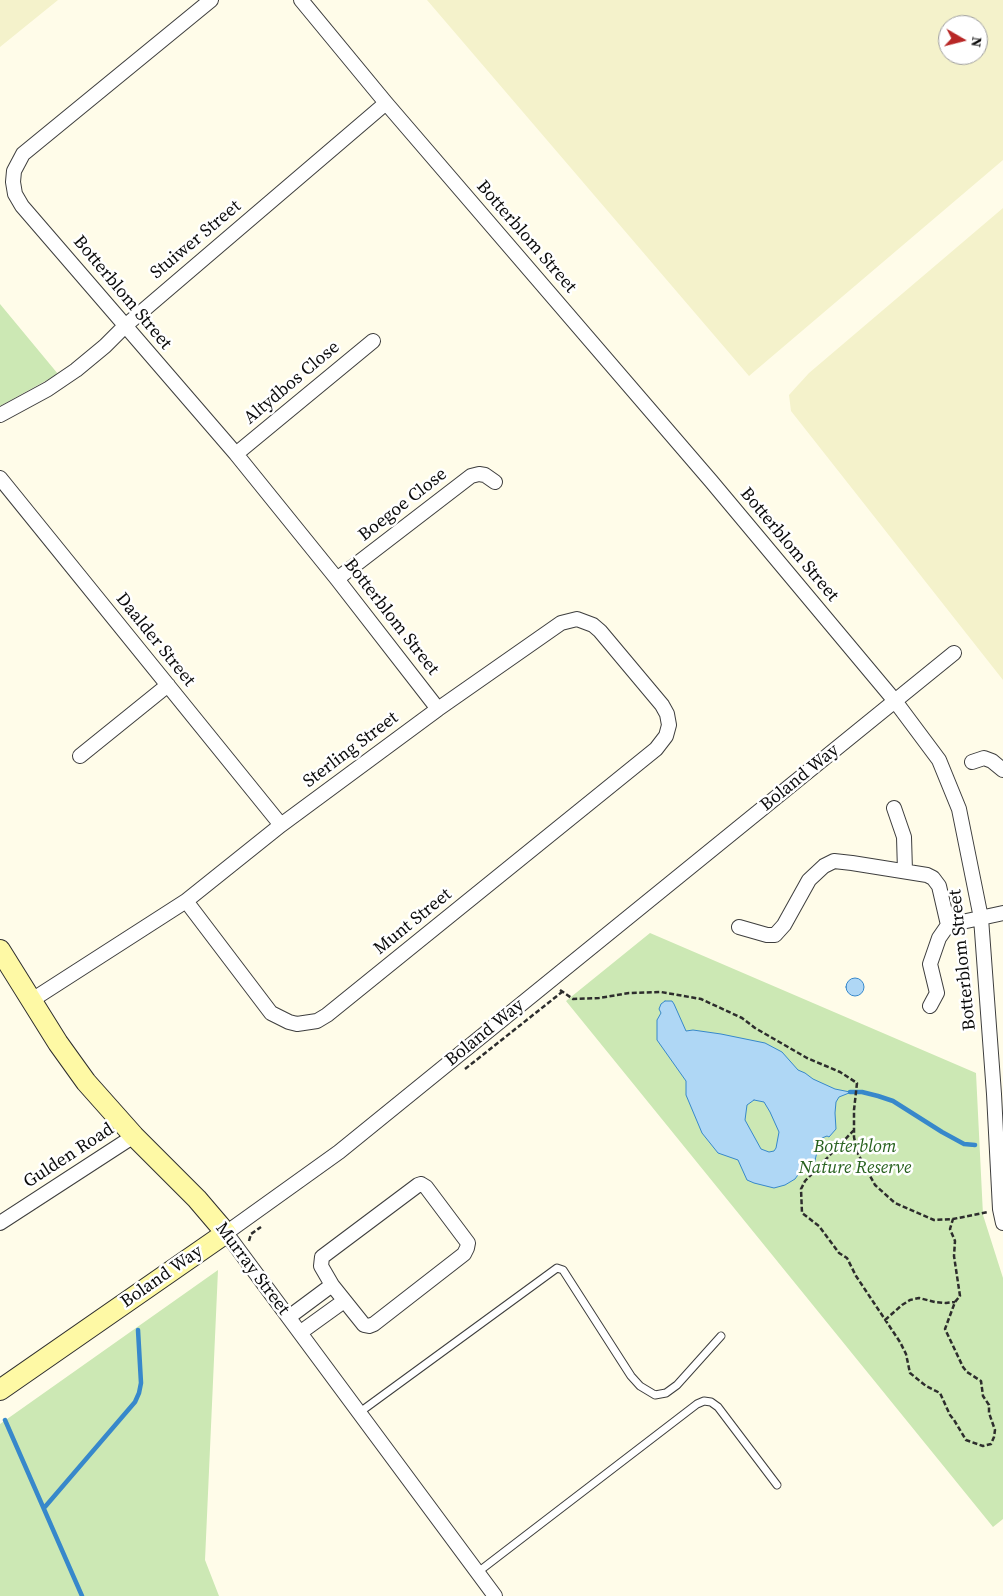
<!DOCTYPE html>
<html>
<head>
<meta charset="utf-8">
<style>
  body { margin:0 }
  #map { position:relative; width:1003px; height:1596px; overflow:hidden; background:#fffce9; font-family:"Source Serif 4",serif }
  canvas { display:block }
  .north { position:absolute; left:938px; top:15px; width:50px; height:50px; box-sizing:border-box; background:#fff; border:1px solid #9d9d9d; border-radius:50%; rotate:98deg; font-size:14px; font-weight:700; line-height:20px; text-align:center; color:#0b0b0b }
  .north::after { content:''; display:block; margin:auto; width:18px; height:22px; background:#b82726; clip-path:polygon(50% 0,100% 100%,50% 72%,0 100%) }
</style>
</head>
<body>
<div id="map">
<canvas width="1003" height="1596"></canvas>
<div class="north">N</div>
</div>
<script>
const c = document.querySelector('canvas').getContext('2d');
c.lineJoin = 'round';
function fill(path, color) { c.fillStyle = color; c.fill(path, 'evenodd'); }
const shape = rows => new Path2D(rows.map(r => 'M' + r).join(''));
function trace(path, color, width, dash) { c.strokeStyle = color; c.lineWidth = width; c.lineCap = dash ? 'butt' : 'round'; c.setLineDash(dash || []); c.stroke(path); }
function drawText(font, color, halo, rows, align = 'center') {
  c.font = font + ' "Source Serif 4",serif'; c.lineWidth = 5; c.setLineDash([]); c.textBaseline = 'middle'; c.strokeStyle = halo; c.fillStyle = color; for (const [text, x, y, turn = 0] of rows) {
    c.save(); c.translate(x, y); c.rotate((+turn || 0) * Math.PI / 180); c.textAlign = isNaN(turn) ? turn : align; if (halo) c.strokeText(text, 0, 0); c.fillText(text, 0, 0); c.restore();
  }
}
fill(shape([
  [0,0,58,0,0,47],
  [427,0,1003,0,1003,160,749,376],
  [948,25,978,25,978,55,948,55],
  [1003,208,1003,680,791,411,789,395,809,373]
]), '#f4f2cb');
fill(shape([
  [0,304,58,374,0,406],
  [650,933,976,1073,983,1215,1003,1278,1003,1519,993,1527,566,1001],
  [218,1270,205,1560,219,1596,0,1596,0,1424]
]), '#cce8b4');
const water = shape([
  '846 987a9 9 0 1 1 18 0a9 9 0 1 1-18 0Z',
  [665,1001,672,1001,674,1004,686,1031,693,1030,721,1034,765,1043,782,1052,798,1070,805,1073,813,1079,835,1089,850,1092,849,1093,839,1097,836,1102,835,1113,836,1129,829,1137,827,1136,822,1138,819,1143,814,1165,809,1165,800,1172,795,1179,785,1185,774,1188,754,1183,747,1180,738,1160,718,1153,702,1133,686,1095,686,1081,657,1040,657,1020,661,1013,659,1009,661,1004,665,1001],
  [754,1100,764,1102,770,1112,779,1132,776,1148,774,1151,769,1152,761,1149,745,1120,747,1105,754,1100]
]);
fill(water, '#afd7f5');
trace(water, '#3788cb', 1);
trace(shape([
  [850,1092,862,1092,878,1096,893,1101,942,1132,964,1144,975,1145],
  [5,1420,82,1596],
  [44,1508,135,1402,139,1393,141,1383,138,1330]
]), '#3788cb', 4.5);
const lane = shape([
  [360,1412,557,1268,563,1270,631,1376,640,1386,655,1395,666,1393,677,1385,721,1336],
  [478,1572,697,1404,704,1401,711,1402,718,1407,777,1485]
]);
const street = shape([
  [211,0,23,154,14,171,13,182,15,194,22,206,236,454,337,579,438,709],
  [301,0,386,103,711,481,895,701,939,760,959,809,981,918,994,1094,1000,1209,1003,1223],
  [0,415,48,389,76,370,105,346,125,326,386,103],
  [236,454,373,341],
  [0,478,281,825],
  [337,579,471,476,479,474,485,475,495,482],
  [80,756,168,685],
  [972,762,984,758,992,761,1003,770],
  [894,808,904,837,905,871],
  [739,927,767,935,775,935,784,925,809,880,824,866,834,861,852,863,927,875,933,878,939,886,948,925,1003,913],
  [32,1000,186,901,281,825,438,709,561,623,577,619,593,625,600,631,662,705,667,714,669,725,666,736,656,749,327,1015,317,1021,297,1024,289,1022,271,1013,186,901],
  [930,1006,937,993,930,964,939,938,948,925],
  [421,1184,426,1187,468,1243,467,1248,464,1254,374,1324,369,1326,364,1325,332,1285,321,1266,322,1257,418,1185,421,1184],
  [0,1223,134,1136],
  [289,1317,332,1285],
  [301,1332,344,1301],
  [495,1596,226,1233,339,1152,954,653]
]);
const secondary = shape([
  [0,950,58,1043,86,1082,134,1136,197,1199,226,1233,0,1390]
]);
trace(lane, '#3e3e3e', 9);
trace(street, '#3e3e3e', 16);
trace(secondary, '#2d2d2d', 22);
trace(shape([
  [560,990,573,999,599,998,629,993,661,992,701,999,742,1018,755,1028,807,1058,840,1072,857,1083,854,1110,854,1137,857,1152,875,1185,895,1203,934,1220,953,1219,988,1212],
  [465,1069,562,992],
  [854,1130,805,1181,801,1189,802,1213,819,1226,839,1253,847,1258,856,1276,900,1342,906,1354,910,1373,926,1386,940,1393,950,1415,954,1420,966,1440,983,1446,991,1444,994,1437,995,1430,989,1413,989,1405,983,1396,981,1381,967,1372,963,1367,945,1329,955,1302,960,1296,954,1256,955,1241,950,1229,953,1219],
  [249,1241,251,1234,261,1227],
  [885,1320,902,1305,910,1300,919,1298,935,1302,946,1303,955,1302]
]), '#2d2d2d', 2.5, [5, 2.5]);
trace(lane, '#fff', 7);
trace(street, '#fff', 14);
trace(secondary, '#fef9a5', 20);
drawText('18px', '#0b0b0b', '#fff', [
  ["Botterblom Street",526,237,49],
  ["Stuiwer Street",196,240,-40],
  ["Botterblom Street",122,293,50],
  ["Altydbos Close",292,383,-40],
  ["Boegoe Close",403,505,-38],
  ["Botterblom Street",789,545,50],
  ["Botterblom Street",391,617,52],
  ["Daalder Street",155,640,51],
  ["Sterling Street",351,750,-37],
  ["Boland Way",800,778,-39],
  ["Munt Street",413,922,-39],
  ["Botterblom Street",963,960,-96],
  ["Boland Way",485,1033,-39],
  ["Gulden Road",69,1156,-33],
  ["Murray Street",252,1269,53],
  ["Boland Way",162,1277,-35]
]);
drawText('italic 18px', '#27611d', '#fff', [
  ["Botterblom",855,1147],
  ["Nature Reserve",855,1168]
]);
</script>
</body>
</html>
